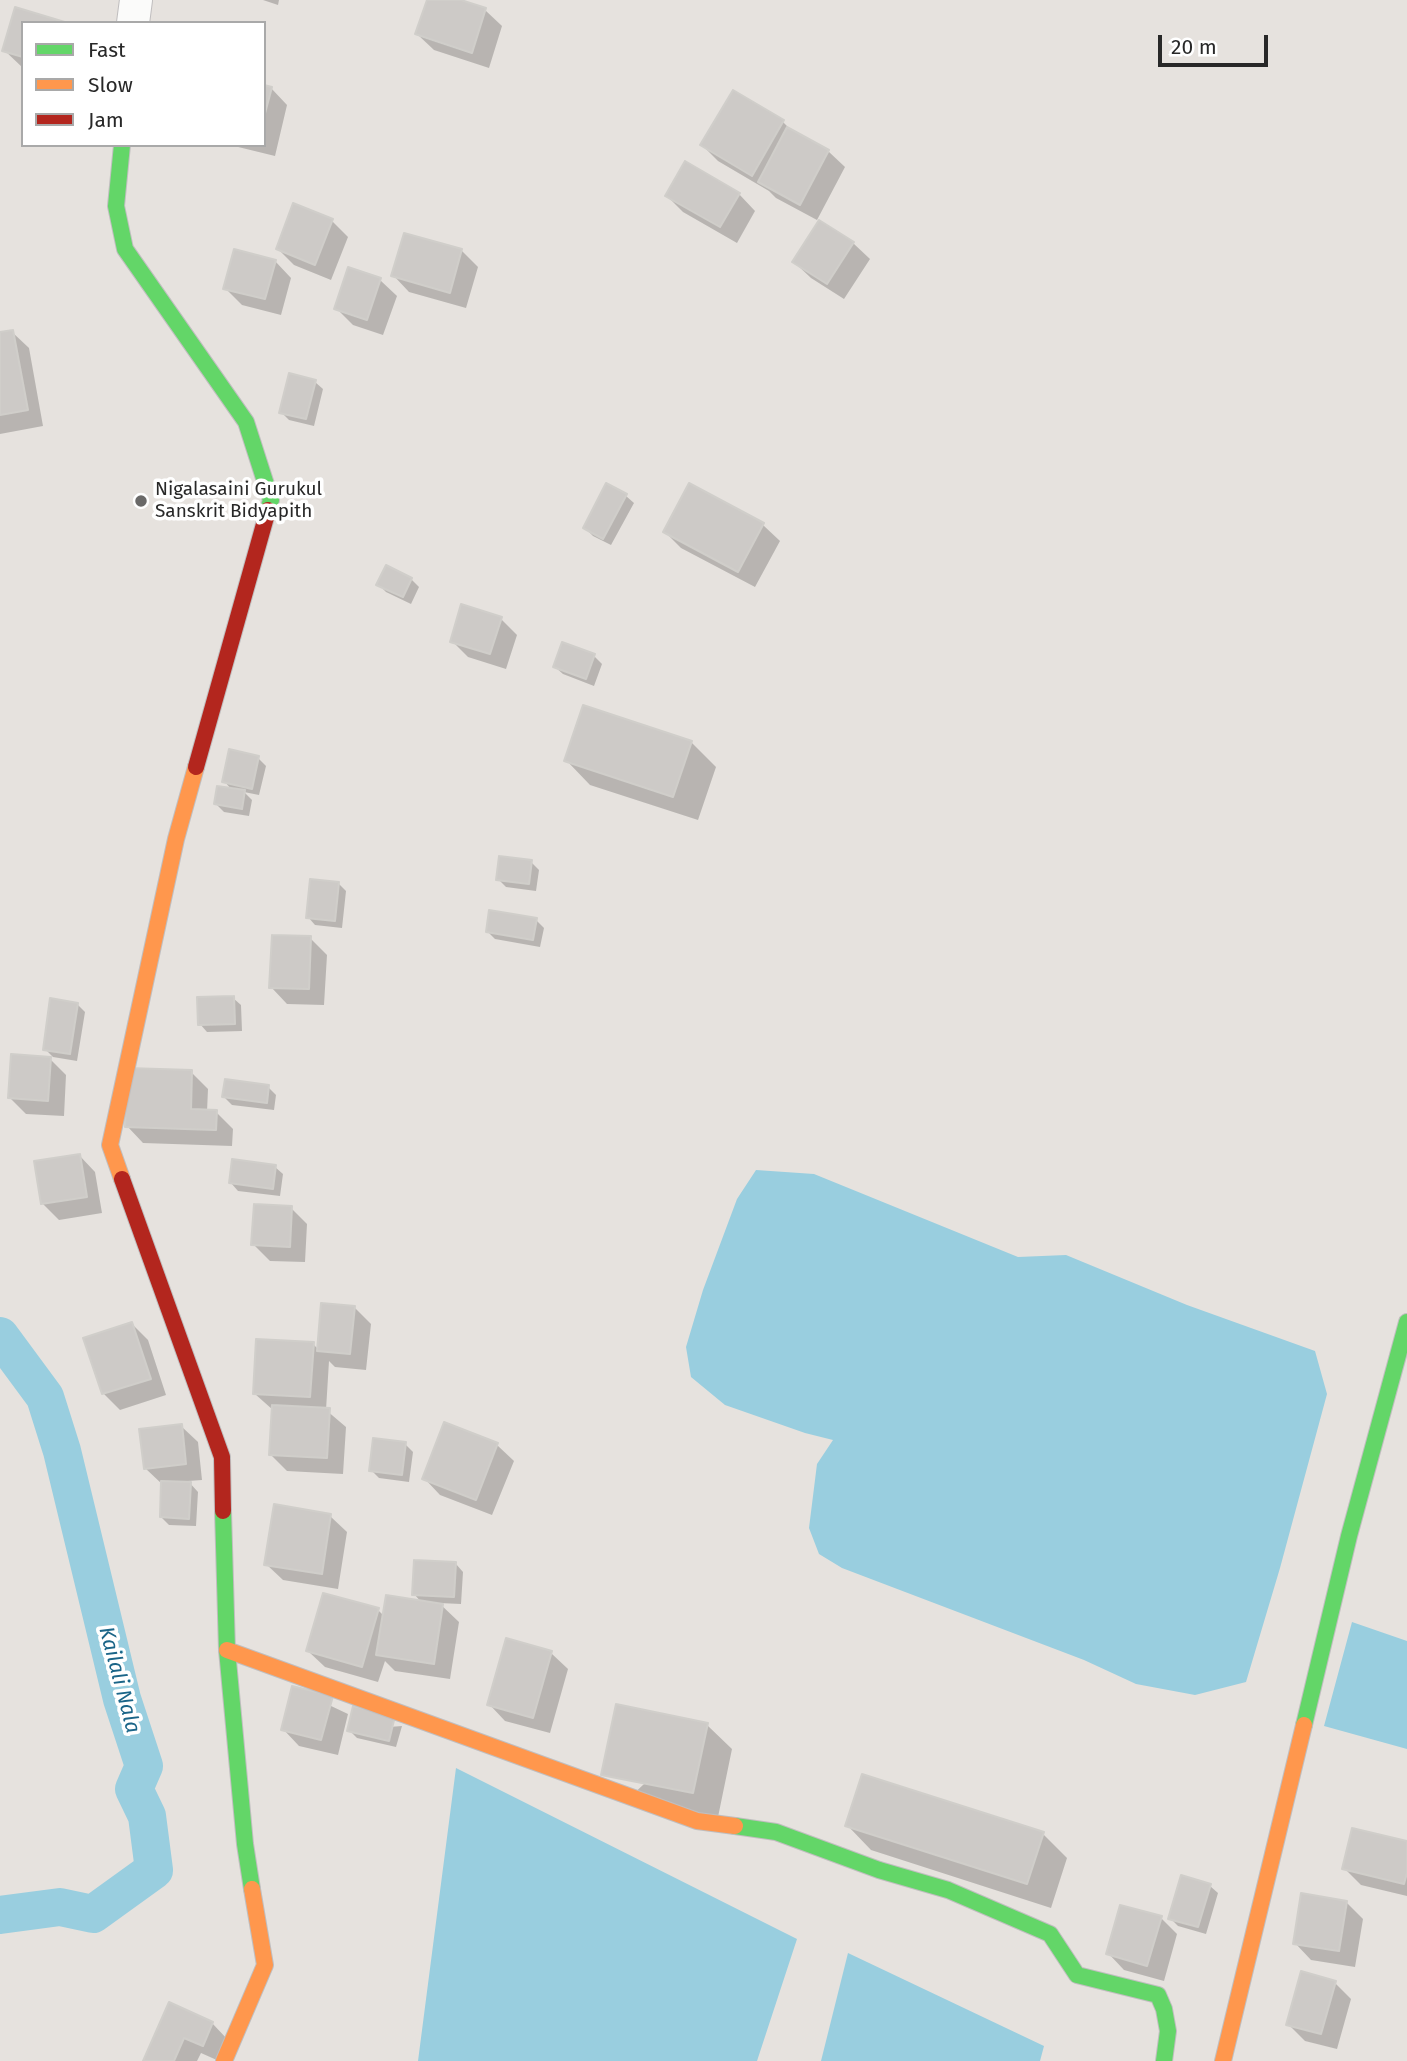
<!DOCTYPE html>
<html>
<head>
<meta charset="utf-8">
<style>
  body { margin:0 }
  #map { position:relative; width:1407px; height:2061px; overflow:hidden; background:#e6e2de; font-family:"Fira Sans",sans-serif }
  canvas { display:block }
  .legend { position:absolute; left:21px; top:21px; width:245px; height:126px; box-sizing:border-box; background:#fff; border:2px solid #a9a9a9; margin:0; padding:9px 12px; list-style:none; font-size:21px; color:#282828 }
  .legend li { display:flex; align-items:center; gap:14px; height:35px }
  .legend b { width:35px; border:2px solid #a9a9a9 }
  .scale { position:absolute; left:1158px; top:35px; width:110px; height:32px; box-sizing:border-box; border:4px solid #282828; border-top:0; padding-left:9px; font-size:21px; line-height:24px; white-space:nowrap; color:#282828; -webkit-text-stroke:5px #fff; paint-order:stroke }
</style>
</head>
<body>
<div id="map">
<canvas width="1407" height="2061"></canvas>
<ul class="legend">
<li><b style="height:9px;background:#63d668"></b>Fast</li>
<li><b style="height:9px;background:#ff974d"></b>Slow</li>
<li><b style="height:9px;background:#b3261e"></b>Jam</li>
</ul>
<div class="scale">20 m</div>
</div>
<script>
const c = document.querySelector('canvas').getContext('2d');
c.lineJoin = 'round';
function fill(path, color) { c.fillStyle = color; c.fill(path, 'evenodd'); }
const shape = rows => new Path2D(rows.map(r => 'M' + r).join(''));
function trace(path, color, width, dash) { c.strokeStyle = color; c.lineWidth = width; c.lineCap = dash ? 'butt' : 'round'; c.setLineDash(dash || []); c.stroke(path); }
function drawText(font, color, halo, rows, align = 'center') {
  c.font = font + ' "Fira Sans",sans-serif'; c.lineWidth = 7; c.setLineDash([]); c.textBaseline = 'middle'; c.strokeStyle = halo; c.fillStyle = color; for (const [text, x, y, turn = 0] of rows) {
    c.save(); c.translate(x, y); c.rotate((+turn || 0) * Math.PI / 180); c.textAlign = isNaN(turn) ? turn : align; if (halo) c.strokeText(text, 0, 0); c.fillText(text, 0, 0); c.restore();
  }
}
fill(shape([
  [756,1170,814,1174,1018,1257,1066,1255,1187,1305,1315,1351,1327,1394,1280,1568,1246,1682,1195,1695,1136,1684,1084,1660,842,1568,819,1554,809,1528,817,1464,833,1440,805,1433,725,1405,691,1377,686,1347,703,1290,737,1199],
  [1352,1622,1407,1641,1407,1749,1324,1726],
  [456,1768,797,1939,757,2061,418,2061],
  [848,1953,1044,2046,1040,2061,821,2061]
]), '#99cedf');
fill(shape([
  [263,0,279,0,278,5],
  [428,0,456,0,485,10,502,26,489,68,434,50,417,34],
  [16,9,23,23,23,68,4,50],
  [264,87,271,88,287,105,275,156,230,145,264,145],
  [733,92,783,122,795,134,828,151,845,167,817,220,776,198,769,191,718,161,702,145],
  [739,194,755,211,737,243,683,212,667,196],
  [332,221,348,237,331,280,294,265,278,249],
  [405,235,462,251,478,267,466,308,409,292,393,275],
  [853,243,870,259,844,299,811,278,794,262],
  [275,261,291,278,281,315,242,305,225,288],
  [380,280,397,296,383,335,353,325,336,308],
  [12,332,29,348,43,426,0,434,0,334],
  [315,382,323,389,314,426,289,420,281,412],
  [690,485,763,525,780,541,755,587,681,548,665,532],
  [626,496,634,503,611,545,593,536,585,528],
  [411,579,419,587,411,604,386,592,378,584],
  [501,619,517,635,506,669,468,657,452,641],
  [563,645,594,656,602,664,594,686,563,674,555,667],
  [691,742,716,767,698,820,590,785,566,760],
  [258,758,266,766,259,795,244,792,252,800,249,816,224,812,216,804,232,790,224,781],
  [531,862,539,870,536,891,506,887,498,879],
  [338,883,346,891,342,928,315,925,308,917],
  [536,920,544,928,540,947,495,939,488,932],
  [310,938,327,955,324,1005,287,1004,271,987],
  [233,998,241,1005,242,1031,207,1032,200,1024],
  [77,1004,85,1012,77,1061,53,1057,45,1049],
  [50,1059,66,1075,64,1116,26,1114,9,1097],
  [191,1072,208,1089,207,1112,216,1112,233,1129,232,1146,143,1143,127,1126],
  [268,1087,276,1095,274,1110,232,1105,224,1097],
  [79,1155,95,1172,102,1213,59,1220,42,1203],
  [275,1167,283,1174,280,1196,238,1191,231,1183],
  [291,1208,307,1224,305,1262,270,1261,253,1244],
  [354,1307,371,1324,366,1370,335,1367,329,1361,326,1410,346,1427,343,1474,287,1471,271,1455,273,1410,255,1394,313,1344,319,1350],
  [132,1324,148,1340,166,1395,120,1410,103,1393],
  [445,1425,497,1445,514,1461,492,1515,440,1495,424,1478],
  [181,1426,198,1442,202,1480,188,1481,198,1492,196,1526,169,1525,161,1517,163,1485,145,1468],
  [405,1444,413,1452,409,1482,379,1478,371,1470],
  [330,1516,347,1532,338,1589,283,1580,266,1564],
  [456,1564,463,1572,461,1604,439,1603,459,1622,450,1679,395,1671,385,1661,378,1682,325,1667,308,1651,378,1610,384,1616,422,1603,414,1594],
  [551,1653,568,1669,550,1733,505,1721,489,1704],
  [293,1688,348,1714,338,1755,299,1746,283,1729],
  [707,1725,732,1749,718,1817,628,1799],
  [402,1726,396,1747,357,1738,349,1730],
  [847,1825,1043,1834,1067,1858,1051,1908,871,1850],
  [1407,1843,1407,1896,1361,1885,1344,1868],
  [1210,1886,1218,1893,1206,1934,1178,1926,1170,1918],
  [1346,1902,1363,1919,1355,1967,1311,1960,1295,1943],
  [1161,1918,1177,1934,1164,1981,1124,1970,1108,1953],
  [1335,1983,1351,1999,1337,2049,1305,2041,1288,2024],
  [170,2004,212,2023,228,2040,219,2061,201,2053,197,2061,145,2061]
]), '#0003');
trace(shape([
  [0,1336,45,1397,62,1451,122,1699,144,1766,134,1789,147,1816,154,1870,93,1914,60,1907,0,1915]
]), '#99cedf', 38);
const building = shape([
  [427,0,461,0,486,8,472,53,415,34,427,0],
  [15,7,68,23,23,23,23,57,2,51,15,7],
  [264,85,272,87,264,117,264,85],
  [733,90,784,120,752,176,700,145,733,90],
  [787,127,829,150,800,205,758,182,787,127],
  [685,161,740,193,720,227,665,196,685,161],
  [293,203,333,219,315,265,276,249,293,203],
  [819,220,854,242,827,284,792,262,819,220],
  [404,233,462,249,450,293,391,276,404,233],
  [234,249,276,260,265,299,223,289,234,249],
  [348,267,381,278,367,320,334,309,348,267],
  [13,330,28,410,0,415,0,332,13,330],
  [289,373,316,380,306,419,279,413,289,373],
  [606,483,627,494,603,539,583,528,606,483],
  [689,483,764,523,738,572,663,532,689,483],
  [386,565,412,578,403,597,376,585,386,565],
  [461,604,502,617,490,654,450,642,461,604],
  [562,642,595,654,586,679,553,667,562,642],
  [583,705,692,741,673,797,564,761,583,705],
  [229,749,259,756,252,789,222,782,229,749],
  [217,786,245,790,242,809,214,804,217,786],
  [499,856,532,860,529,884,496,880,499,856],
  [310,879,339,882,335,921,306,918,310,879],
  [489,910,537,918,533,940,486,932,489,910],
  [272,935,311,936,309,989,269,988,272,935],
  [234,996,235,1024,198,1025,197,997,234,996],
  [50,998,78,1003,70,1054,43,1050,50,998],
  [11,1054,51,1057,48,1101,8,1098,11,1054],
  [127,1068,192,1070,191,1109,217,1110,216,1130,125,1127,127,1068],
  [225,1079,269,1085,267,1103,222,1097,225,1079],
  [80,1154,87,1197,41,1204,34,1161,80,1154],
  [232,1159,276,1165,273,1189,229,1183,232,1159],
  [254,1204,292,1206,290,1247,251,1245,254,1204],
  [321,1303,355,1306,350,1354,317,1351,321,1303],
  [132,1322,151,1379,102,1394,83,1338,132,1322],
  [256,1339,314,1342,310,1397,253,1394,256,1339],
  [272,1405,330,1408,327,1458,269,1455,272,1405],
  [444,1422,498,1443,476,1500,422,1479,444,1422],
  [182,1424,186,1464,144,1469,139,1429,182,1424],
  [373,1438,406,1442,402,1475,369,1471,373,1438],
  [161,1481,191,1482,189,1519,160,1517,161,1481],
  [274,1504,331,1514,322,1574,264,1565,274,1504],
  [414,1560,456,1562,454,1597,412,1595,414,1560],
  [323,1593,379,1608,362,1667,306,1651,323,1593],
  [386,1595,443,1604,434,1664,376,1655,386,1595],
  [506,1638,552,1651,533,1718,487,1705,506,1638],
  [292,1686,333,1696,321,1740,281,1730,292,1686],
  [616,1704,708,1723,693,1793,601,1775,616,1704],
  [353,1706,395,1716,389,1741,347,1731,353,1706],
  [862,1774,1044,1832,1027,1884,845,1826,862,1774],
  [1352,1828,1407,1841,1407,1873,1404,1884,1342,1869,1352,1828],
  [1181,1875,1211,1884,1198,1927,1168,1919,1181,1875],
  [1301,1893,1347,1901,1339,1951,1293,1944,1301,1893],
  [1120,1905,1162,1916,1147,1966,1106,1954,1120,1905],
  [1301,1971,1336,1981,1321,2034,1286,2025,1301,1971],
  [169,2002,213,2022,203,2046,184,2038,174,2061,143,2061,169,2002]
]);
fill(building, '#cdcac7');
trace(building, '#d0ceca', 2);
const street = shape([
  [133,23,136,0]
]);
const fast = shape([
  [122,145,116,206,125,249,246,422,271,500,268,510],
  [223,1511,227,1650,245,1844,252,1889],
  [1304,1725,1349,1536,1407,1322],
  [735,1826,776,1832,879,1870,948,1890,1050,1934,1077,1975,1158,1995,1164,2009,1168,2031,1164,2061]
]);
const slow = shape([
  [122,1179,110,1145,176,839,196,767],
  [227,1650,697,1821,735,1826],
  [224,2061,265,1965,252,1889],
  [1223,2061,1304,1725]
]);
const jam = shape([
  [196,767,268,510],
  [122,1179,222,1457,223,1511]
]);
trace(street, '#c0bebf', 34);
trace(fast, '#c0bebf', 18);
trace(slow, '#c0bebf', 18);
trace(jam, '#c0bebf', 18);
trace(street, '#fbfbfa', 32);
trace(fast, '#63d668', 16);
trace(slow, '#ff974d', 16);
trace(jam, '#b3261e', 16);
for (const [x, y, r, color] of [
  [141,501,7,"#6a6968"]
]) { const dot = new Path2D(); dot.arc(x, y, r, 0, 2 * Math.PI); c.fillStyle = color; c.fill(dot); trace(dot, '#fff', 2.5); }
drawText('19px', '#282828', '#fff', [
  ["Nigalasaini Gurukul",155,490],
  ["Sanskrit Bidyapith",155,512]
], 'left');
drawText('italic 21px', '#1b6588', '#fff', [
  ["Kailali Nala",119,1680,75]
]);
</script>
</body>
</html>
